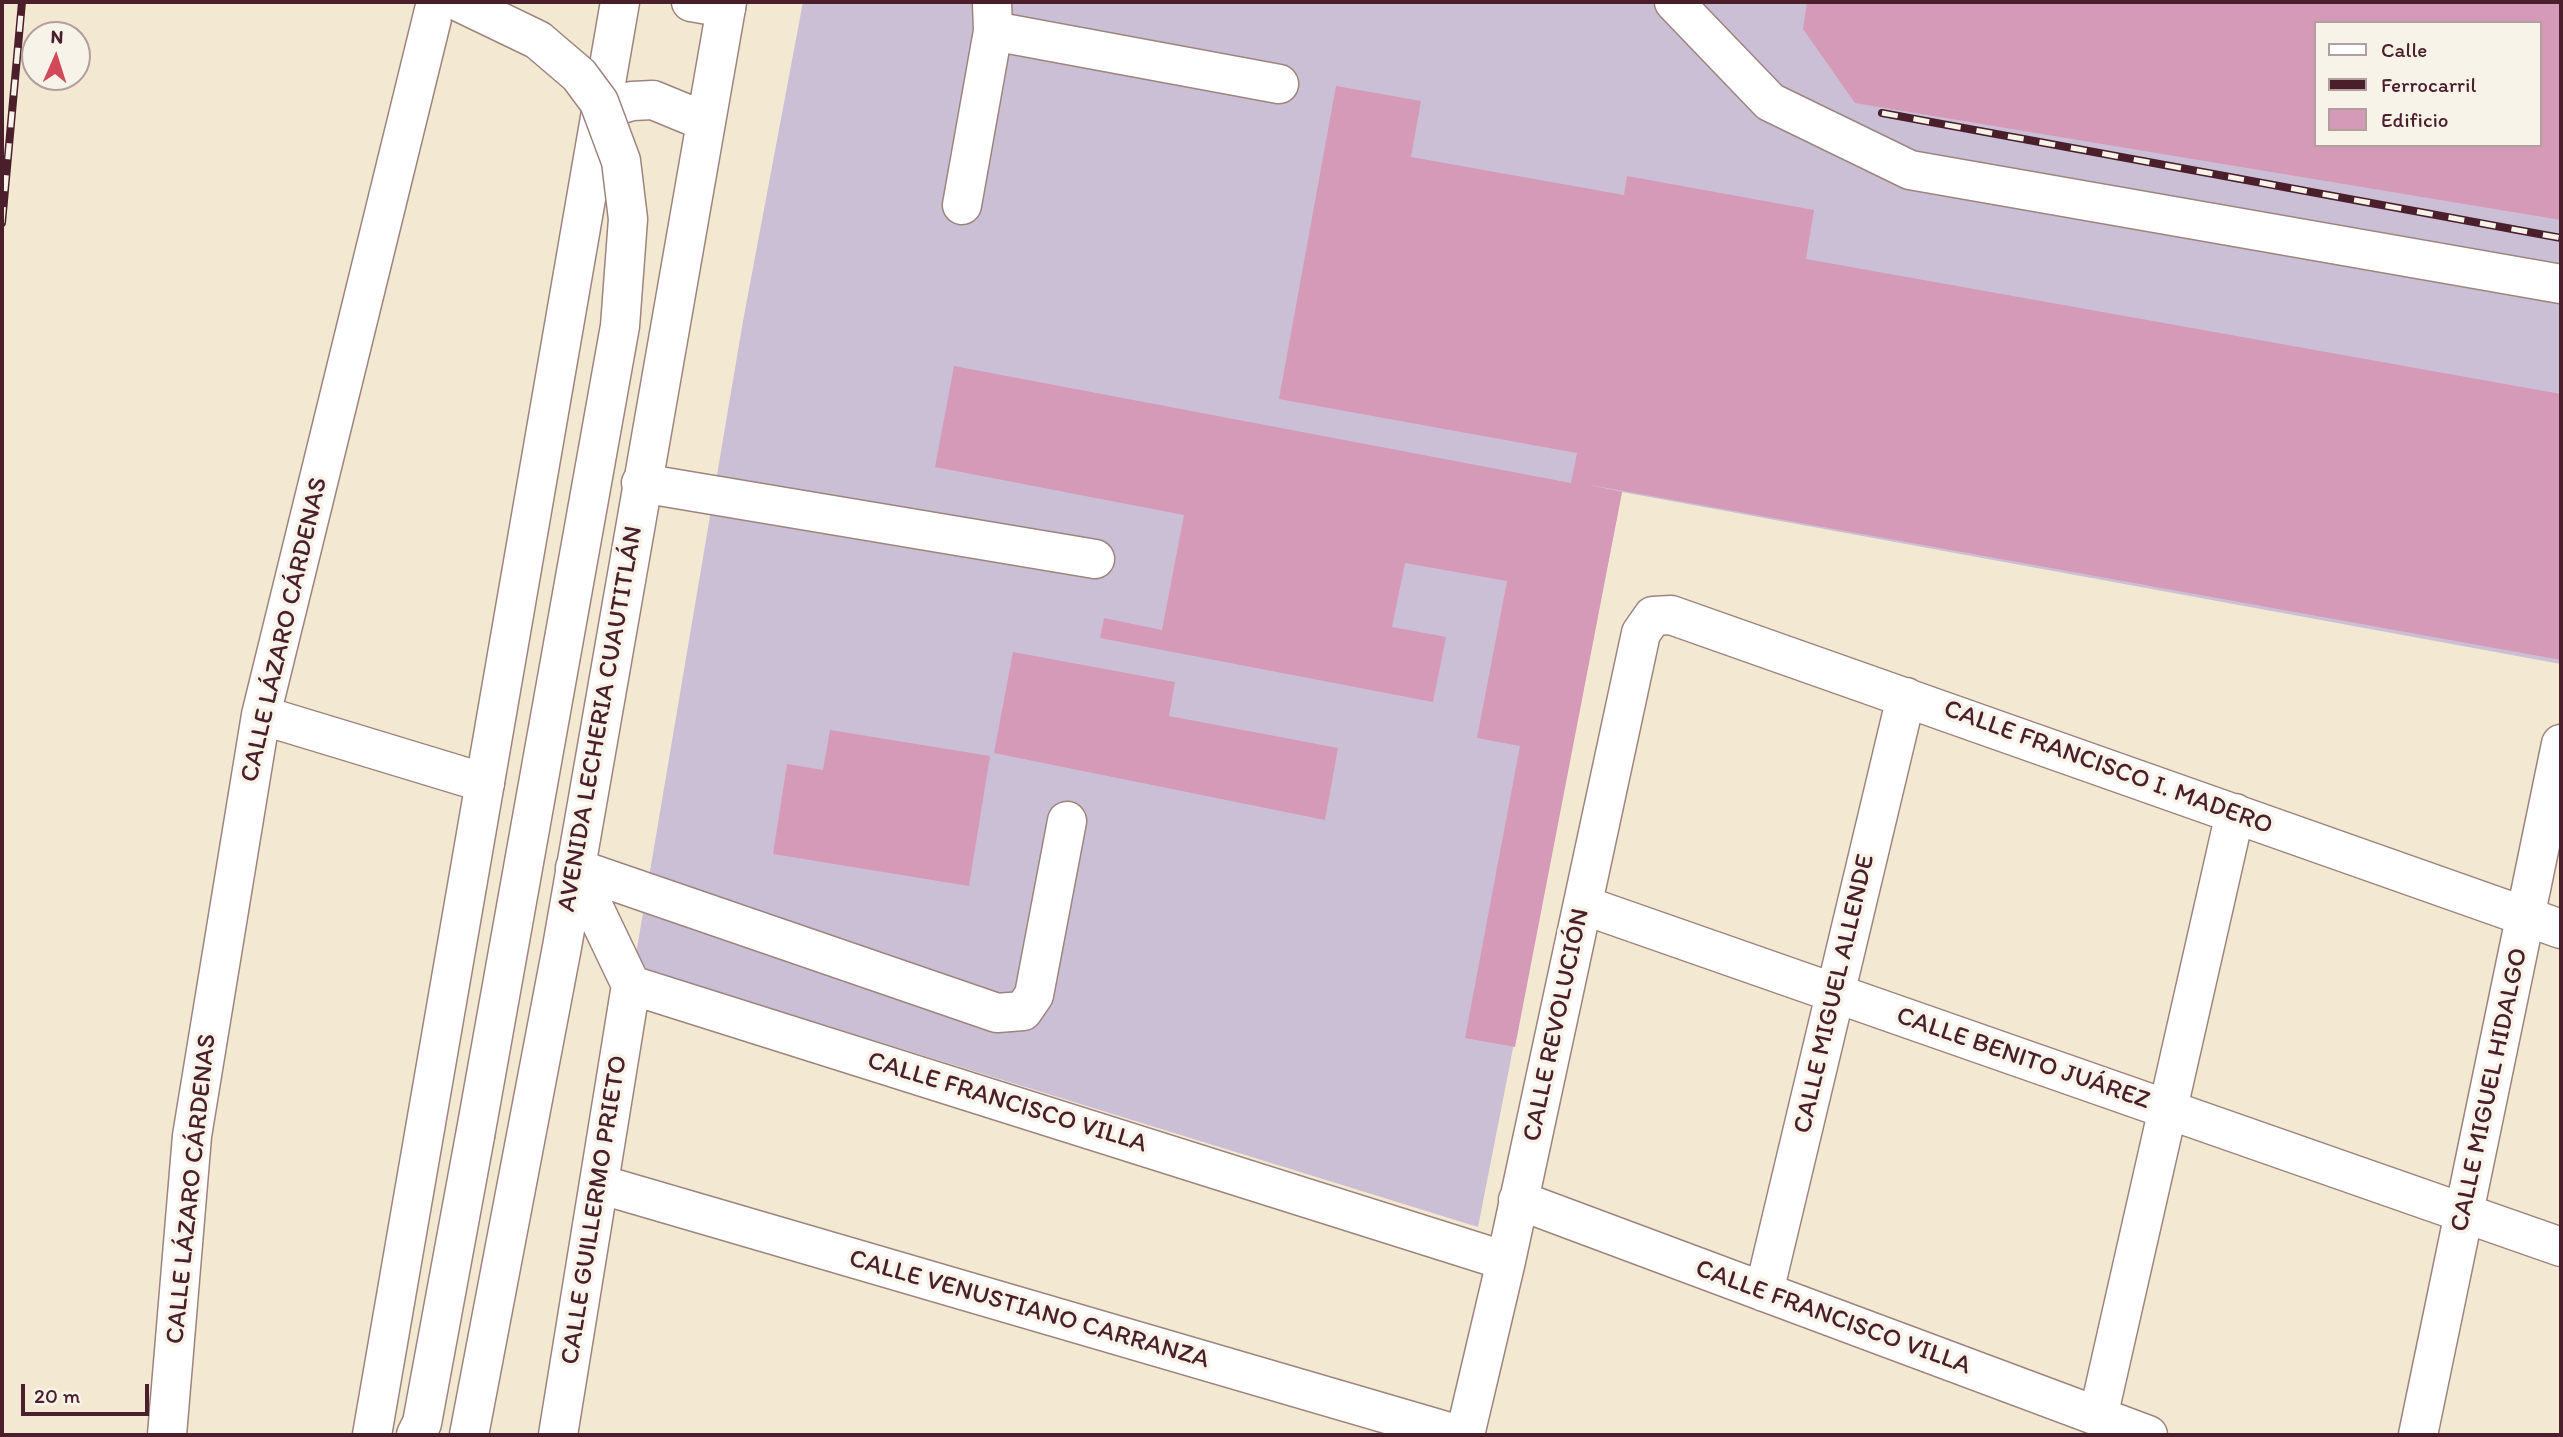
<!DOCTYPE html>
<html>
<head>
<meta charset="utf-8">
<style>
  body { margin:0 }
  #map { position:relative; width:2563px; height:1437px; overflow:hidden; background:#f3e8d1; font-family:Itim,sans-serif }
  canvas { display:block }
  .frame { position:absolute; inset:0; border:4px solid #4a1f2b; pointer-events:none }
  .legend { position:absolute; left:2314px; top:21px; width:228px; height:126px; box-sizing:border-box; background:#f7f3e8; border:2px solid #b29e9c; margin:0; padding:9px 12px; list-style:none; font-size:21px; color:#4a1f2b }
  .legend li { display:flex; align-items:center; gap:14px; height:35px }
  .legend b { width:35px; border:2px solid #b29e9c }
  .north { position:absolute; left:21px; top:21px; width:70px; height:70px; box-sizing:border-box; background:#f7f3e8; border:2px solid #b29e9c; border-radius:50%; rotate:3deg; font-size:19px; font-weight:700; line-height:28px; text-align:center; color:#4a1f2b }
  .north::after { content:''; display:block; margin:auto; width:24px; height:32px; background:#d1495b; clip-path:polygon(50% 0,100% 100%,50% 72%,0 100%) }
  .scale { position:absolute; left:21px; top:1384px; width:128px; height:32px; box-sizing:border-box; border:4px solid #4a1f2b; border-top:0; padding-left:9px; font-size:21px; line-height:24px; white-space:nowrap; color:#4a1f2b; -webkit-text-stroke:5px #f7f3e8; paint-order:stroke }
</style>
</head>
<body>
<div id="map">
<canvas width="2563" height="1437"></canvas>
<div class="frame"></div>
<ul class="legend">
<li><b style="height:9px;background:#fff"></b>Calle</li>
<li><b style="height:9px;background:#4a1f2b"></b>Ferrocarril</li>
<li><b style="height:19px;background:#d59ab7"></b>Edificio</li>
</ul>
<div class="north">N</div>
<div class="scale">20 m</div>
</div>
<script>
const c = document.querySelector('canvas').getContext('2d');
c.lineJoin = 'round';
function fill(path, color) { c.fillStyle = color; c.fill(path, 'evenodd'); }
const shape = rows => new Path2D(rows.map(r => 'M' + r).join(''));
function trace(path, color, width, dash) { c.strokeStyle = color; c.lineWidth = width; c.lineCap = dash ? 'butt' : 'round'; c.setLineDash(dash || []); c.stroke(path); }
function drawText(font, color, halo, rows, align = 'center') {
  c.font = font + ' Itim,sans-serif'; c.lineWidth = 7; c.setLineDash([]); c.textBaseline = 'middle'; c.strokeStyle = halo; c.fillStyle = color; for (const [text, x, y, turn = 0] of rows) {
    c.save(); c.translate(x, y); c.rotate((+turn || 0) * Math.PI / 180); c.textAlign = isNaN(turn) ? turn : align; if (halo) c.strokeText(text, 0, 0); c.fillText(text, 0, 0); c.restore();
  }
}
fill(shape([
  [803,2,2561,2,2561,664,1622,492,1478,1227,634,966,743,321],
  [2316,23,2540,23,2540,145,2316,145]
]), '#cbbfd5');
fill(shape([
  [1807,2,2561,2,2561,220,1855,103,1803,29],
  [2316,23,2540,23,2540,145,2316,145],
  [1336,86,1421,101,1411,157,1624,195,1627,176,1814,210,1806,259,2561,394,2561,660,1585,484,1622,492,1515,1047,1465,1038,1520,746,1477,738,1507,581,1405,563,1392,627,1446,637,1433,702,1100,638,1104,618,1162,630,1184,515,935,467,954,366,1571,483,1577,453,1279,399],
  [1013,652,1175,682,1169,716,1338,748,1325,820,994,753],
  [830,730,990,756,969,886,773,854,787,764,823,770]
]), '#d59ab7');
const minor = shape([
  [691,2,726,8],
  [1674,2,1770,102,1910,170,2561,284],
  [993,31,1279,84],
  [962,205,993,31,992,2],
  [641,483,1095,559],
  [261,715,485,783],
  [575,868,631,985,1506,1261],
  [575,868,997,1013,1023,1011,1034,995,1067,821],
  [1583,905,2561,1247],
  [599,1184,1459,1435],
  [1518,1200,2148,1435],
  [1764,1292,1906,697],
  [2098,1417,2235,813],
  [167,1435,192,1136,261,715,436,2],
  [416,1435,422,1423,475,1136],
  [558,1435,631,985],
  [1465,1435,1506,1261,1641,633,1653,616,1671,615,2561,929],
  [2418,1435,2561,744]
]);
const major = shape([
  [601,110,632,101,653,100,704,121],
  [372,1435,620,2],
  [469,1435,562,947,727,2]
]);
trace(minor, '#9e847e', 41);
trace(major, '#9e847e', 41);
trace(minor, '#fff', 38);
trace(major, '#fff', 38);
const rail = shape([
  [1882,113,2561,238],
  [2,223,22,2]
]);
trace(rail, '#4a1f2b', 8);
trace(rail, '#f7f3e8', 5, [16]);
const minorBridge = shape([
  [459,2,538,40,579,75,599,102,621,161,628,219,620,326,475,1136]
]);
trace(minorBridge, '#9e847e', 41, []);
trace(minorBridge, '#fff', 38);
drawText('26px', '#4a1f2b', '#f7f3e8', [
  ["CALLE LÁZARO CÁRDENAS",285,630,-77],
  ["AVENIDA LECHERIA CUAUTITLÁN",601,719,-80],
  ["CALLE FRANCISCO I. MADERO",2108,768,20],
  ["CALLE MIGUEL ALLENDE",1835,994,-77],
  ["CALLE REVOLUCIÓN",1557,1025,-78],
  ["CALLE BENITO JUÁREZ",2023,1059,19],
  ["CALLE MIGUEL HIDALGO",2490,1090,-78],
  ["CALLE FRANCISCO VILLA",1007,1103,17],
  ["CALLE LÁZARO CÁRDENAS",192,1189,-84],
  ["CALLE GUILLERMO PRIETO",595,1210,-81],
  ["CALLE VENUSTIANO CARRANZA",1029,1310,16],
  ["CALLE FRANCISCO VILLA",1833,1318,20]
]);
</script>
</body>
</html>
